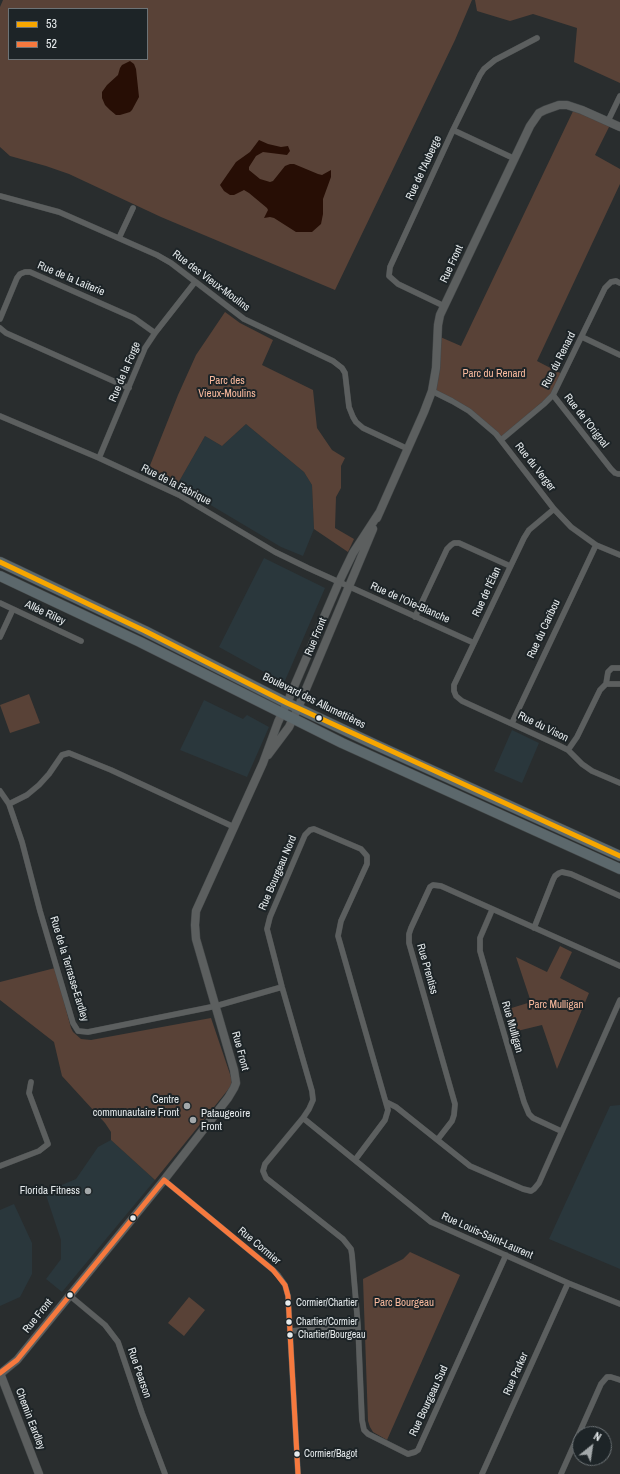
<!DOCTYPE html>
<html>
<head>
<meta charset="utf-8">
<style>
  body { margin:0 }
  #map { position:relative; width:620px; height:1474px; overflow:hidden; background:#292d2e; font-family:"Archivo Narrow",sans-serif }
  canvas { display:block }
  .legend { position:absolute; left:8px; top:8px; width:140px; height:52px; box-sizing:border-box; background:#1d2427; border:1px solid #6d7376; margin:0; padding:5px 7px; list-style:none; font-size:12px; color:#e5eaec }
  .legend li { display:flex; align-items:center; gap:8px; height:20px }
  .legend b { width:20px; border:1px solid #6d7376 }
  .north { position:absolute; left:572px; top:1426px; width:40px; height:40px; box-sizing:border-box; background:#1d2427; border:1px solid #6d7376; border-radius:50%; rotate:30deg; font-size:11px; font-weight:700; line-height:16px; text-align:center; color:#e5eaec }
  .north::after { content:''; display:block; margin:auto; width:14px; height:18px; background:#a3a8aa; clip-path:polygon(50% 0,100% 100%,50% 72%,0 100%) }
</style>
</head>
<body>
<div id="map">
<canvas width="620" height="1474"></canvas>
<ul class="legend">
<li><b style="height:5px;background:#f7a600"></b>53</li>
<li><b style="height:5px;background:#f6793e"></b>52</li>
</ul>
<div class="north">N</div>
</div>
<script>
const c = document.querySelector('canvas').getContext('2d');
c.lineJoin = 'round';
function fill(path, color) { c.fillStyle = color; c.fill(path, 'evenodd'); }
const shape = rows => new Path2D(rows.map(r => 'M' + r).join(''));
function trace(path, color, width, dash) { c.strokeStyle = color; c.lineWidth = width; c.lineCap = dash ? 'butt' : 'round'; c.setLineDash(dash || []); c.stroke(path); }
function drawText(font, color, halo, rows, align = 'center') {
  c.font = font + ' "Archivo Narrow",sans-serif'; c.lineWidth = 4; c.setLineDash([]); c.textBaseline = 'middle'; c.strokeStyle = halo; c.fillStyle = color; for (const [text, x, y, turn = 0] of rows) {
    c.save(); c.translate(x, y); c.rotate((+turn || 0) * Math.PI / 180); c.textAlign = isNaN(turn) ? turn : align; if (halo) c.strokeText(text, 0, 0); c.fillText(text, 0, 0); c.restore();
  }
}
fill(shape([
  [246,424,304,472,312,485,314,529,303,556,281,547,177,485,205,436,222,446],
  [264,558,325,588,284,683,219,647],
  [204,700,243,719,247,715,269,727,247,777,180,750],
  [512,730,539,743,522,783,494,771],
  [620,1105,620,1269,549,1239,610,1106],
  [111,1140,155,1180,62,1292,46,1279,61,1259,61,1240,45,1192,76,1179,98,1147],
  [14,1204,32,1243,32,1274,20,1297,0,1306,0,1210]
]), '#2a373c');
fill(shape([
  [3,0,472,0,455,40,335,290,161,217,69,174,46,166,10,156,0,147,0,7],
  [9,9,147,9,147,59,9,59],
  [475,0,620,0,620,83,574,62,577,28,533,14,510,21,477,11],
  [575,107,611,123,595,155,620,169,620,184,537,361,564,375,557,388,501,440,479,419,432,391,438,336,461,346],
  [225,312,240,323,273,340,262,365,313,390,317,428,332,450,345,458,341,466,341,488,336,497,335,528,354,539,348,552,314,529,312,485,304,472,246,424,222,446,205,436,177,485,147,473,178,395,196,355],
  [29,694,40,723,10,733,0,705],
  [560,946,572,952,560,978,589,993,557,1069,542,1025,513,1032,505,1010,531,1002,516,957,547,972],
  [55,968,71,1028,73,1032,81,1039,91,1040,211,1018,232,1080,231,1086,155,1180,111,1140,111,1132,105,1123,62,1076,54,1042,0,1000,0,982],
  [410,1252,460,1275,387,1440,373,1432,370,1427,368,1421,363,1279,403,1259],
  [189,1297,205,1310,184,1336,168,1323]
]), '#594237');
fill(shape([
  [130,61,134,64,136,69,139,97,132,110,130,112,120,115,116,115,110,110,105,105,102,98,102,92,107,85,118,75,120,68,122,65],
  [259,140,268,144,281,147,288,146,290,151,287,155,263,152,256,156,249,167,249,170,260,179,270,182,273,181,285,166,290,164,294,164,318,174,322,175,331,170,331,177,323,199,323,214,321,224,312,232,296,232,274,218,270,217,264,218,268,210,267,208,249,193,244,190,234,195,230,195,224,191,220,185,236,162,250,152]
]), '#270e05');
const street = shape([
  [608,121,620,96],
  [453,130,513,158],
  [0,196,59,212,157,255,171,263,244,319,333,361,342,368,345,373,349,407,353,417,356,422,363,428,408,449],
  [119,238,133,208],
  [444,306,398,284,389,276,390,267,453,130,480,75,484,69,495,60,537,38],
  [0,319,17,278,20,274,25,272,30,272,134,318,155,333],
  [0,328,6,333,129,388],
  [582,337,620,355],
  [432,391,452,401,469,411,496,434,554,509,571,527,596,545,620,555],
  [553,395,611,469,615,473,618,474,620,474],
  [0,416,99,458,179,495,275,552,308,568,474,643],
  [501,440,544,404,553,395,605,288,611,282,616,281,620,283],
  [99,458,145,348,155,333,195,282],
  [554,509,529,530,524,538,454,685,454,691,456,696,462,701,558,745,568,750,582,764,592,771,620,783],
  [0,603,81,641],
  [415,617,447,549,451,545,454,543,459,543,510,566],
  [0,637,13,609],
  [606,684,620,684],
  [512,723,596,545],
  [568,750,577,737,600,690,606,684,608,672,612,668,620,668],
  [0,791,9,804],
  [234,827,111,770,69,753,62,755,49,774,39,785,27,795,9,804,22,842,40,911,73,1023,78,1031,88,1032,216,1006,282,987],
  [492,910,480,938,480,951,524,1102,529,1114,533,1118,561,1131],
  [534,928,553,880,555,876,559,873,562,872,571,874,620,896],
  [386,1102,396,1107,470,1166,523,1189,531,1191,534,1189,539,1183,620,1000],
  [303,1118,431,1222,568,1283,620,1304],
  [438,1139,452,1121,454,1115,455,1104,409,943,409,934,411,928,430,887,433,885,441,886,620,966],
  [355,1160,385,1120,388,1110,338,936,341,921,367,864,367,856,361,849,314,829,310,830,305,835,270,917,267,929,282,987,312,1091,313,1100,309,1109,303,1118,265,1164,263,1171,266,1178,343,1239,351,1249,352,1255,358,1326,362,1420,364,1430,368,1434,408,1454,415,1452,418,1450,506,1255],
  [0,1166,39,1151,48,1144,29,1093,31,1082],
  [164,1180,273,1270,278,1275,285,1285,288,1296,298,1474],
  [69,1295,105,1325,118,1342,142,1413,165,1474],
  [290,1331,358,1326],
  [482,1474,568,1283],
  [561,1474,601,1384,607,1377,611,1377,620,1380]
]);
const secondary = shape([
  [377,518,424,412,432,391,436,368,438,325,440,315,530,126,539,113,545,110,559,105,567,105,582,110,620,127],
  [268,755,289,727,298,708,373,529],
  [0,1373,39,1474],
  [0,1374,17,1360,44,1327,164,1180,228,1098,234,1088,236,1083,234,1070,196,939,195,925,196,911,263,763,278,722,287,703,339,582,353,553,379,513]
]);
const highway = shape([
  [0,562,145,631,287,703,374,744,620,856],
  [0,576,140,642,342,743,620,869]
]);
trace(street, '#444849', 6);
trace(secondary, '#444849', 9);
trace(highway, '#444849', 11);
trace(street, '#5c5f5f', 5.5);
trace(secondary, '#5c5f5f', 8);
trace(highway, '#5c686c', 10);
trace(shape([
  [0,562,145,631,287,703,620,856]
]), '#f7a600', 5);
trace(shape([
  [0,1373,17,1360,164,1180,273,1270,285,1285,288,1296,298,1474]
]), '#f6793e', 5);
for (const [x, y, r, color] of [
  [319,718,3.5,"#e5eaec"],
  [187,1106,4,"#a3a8aa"],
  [193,1120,4,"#a3a8aa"],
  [88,1191,4,"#a3a8aa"],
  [133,1218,3.5,"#e5eaec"],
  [70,1295,3.5,"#e5eaec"],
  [288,1303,3.5,"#e5eaec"],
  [289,1322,3.5,"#e5eaec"],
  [290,1335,3.5,"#e5eaec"],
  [297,1454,3.5,"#e5eaec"]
]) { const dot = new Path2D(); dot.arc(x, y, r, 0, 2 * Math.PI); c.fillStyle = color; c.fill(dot); trace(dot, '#1d2427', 1.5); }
drawText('10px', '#e5eaec', '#1d2427', [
  ["Cormier/Chartier",296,1303],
  ["Chartier/Cormier",296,1322],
  ["Chartier/Bourgeau",298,1335],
  ["Cormier/Bagot",304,1454]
], 'left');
drawText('11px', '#e5eaec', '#1d2427', [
  ["Rue de l'Auberge",424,168,-65],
  ["Rue Front",452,264,-65],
  ["Rue de la Laiterie",71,279,23],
  ["Rue des Vieux-Moulins",211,281,37],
  ["Rue du Renard",559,360,-63],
  ["Rue de la Forge",125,372,-67],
  ["Rue de l'Orignal",586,421,52],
  ["Rue du Verger",535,467,52],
  ["Rue de la Fabrique",176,485,27],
  ["Rue de l'Élan",487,592,-65],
  ["Rue de l'Oie-Blanche",410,603,24],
  ["Allée Riley",45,613,25],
  ["Rue du Caribou",544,629,-65],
  ["Rue Front",316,637,-67],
  ["Boulevard des Allumettières",314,701,26],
  ["Rue du Vison",543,727,26],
  ["Rue Bourgeau Nord",278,873,-67],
  ["Rue de la Terrasse-Eardley",69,969,73],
  ["Rue Prentiss",427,969,74],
  ["Rue Mulligan",512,1027,74],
  ["Rue Front",240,1051,75],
  ["Rue Louis-Saint-Laurent",487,1236,24],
  ["Rue Cormier",259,1246,40],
  ["Rue Front",38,1316,-51],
  ["Rue Pearson",139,1373,71],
  ["Rue Parker",516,1374,-66],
  ["Rue Bourgeau Sud",429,1401,-65],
  ["Chemin Eardley",30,1419,69]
]);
drawText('11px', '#f8b99d', '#1d2427', [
  ["Parc du Renard",494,374],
  ["Parc des",227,381],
  ["Vieux-Moulins",227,394],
  ["Parc Mulligan",556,1005],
  ["Parc Bourgeau",404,1303]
]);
drawText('11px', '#e5eaec', '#1d2427', [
  ["Centre",179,1100],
  ["communautaire Front",179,1113],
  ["Pataugeoire",201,1114,"left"],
  ["Front",201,1127,"left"],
  ["Florida Fitness",80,1191]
], 'right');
</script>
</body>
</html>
